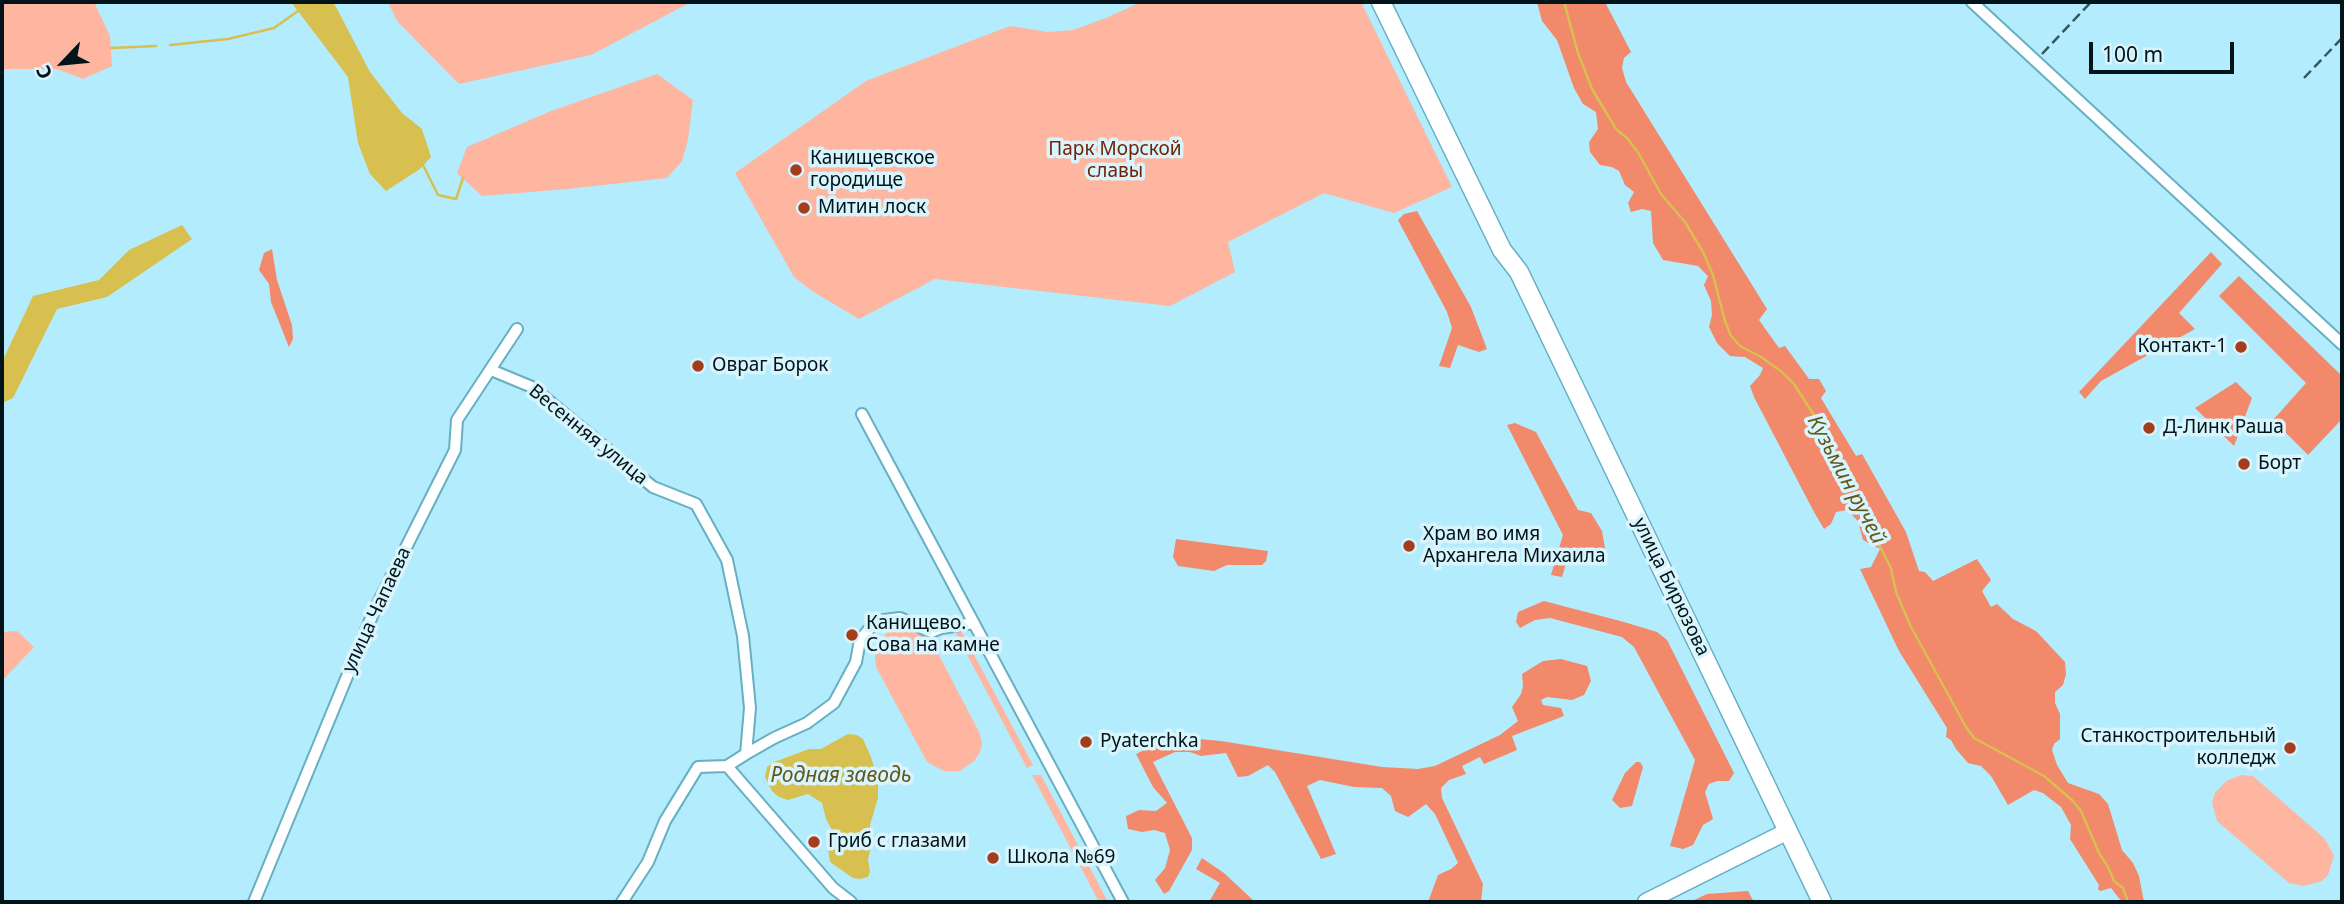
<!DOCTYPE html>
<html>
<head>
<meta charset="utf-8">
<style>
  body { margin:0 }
  #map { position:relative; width:2344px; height:904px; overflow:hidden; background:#b3ecfd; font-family:"Noto Sans",sans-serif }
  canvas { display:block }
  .frame { position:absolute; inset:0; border:4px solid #00141a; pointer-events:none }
  .north { position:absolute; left:28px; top:28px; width:70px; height:70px; -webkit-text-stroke:5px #d8f4fc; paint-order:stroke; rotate:244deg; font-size:19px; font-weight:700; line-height:28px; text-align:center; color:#00141a }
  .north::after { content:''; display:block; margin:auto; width:24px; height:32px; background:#00141a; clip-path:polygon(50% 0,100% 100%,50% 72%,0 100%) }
  .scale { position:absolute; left:2089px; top:42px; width:145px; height:32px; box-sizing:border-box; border:4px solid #00141a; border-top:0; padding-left:9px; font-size:21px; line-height:24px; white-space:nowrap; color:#00141a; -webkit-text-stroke:5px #d8f4fc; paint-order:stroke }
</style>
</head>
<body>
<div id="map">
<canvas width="2344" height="904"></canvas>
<div class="frame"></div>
<div class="north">С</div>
<div class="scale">100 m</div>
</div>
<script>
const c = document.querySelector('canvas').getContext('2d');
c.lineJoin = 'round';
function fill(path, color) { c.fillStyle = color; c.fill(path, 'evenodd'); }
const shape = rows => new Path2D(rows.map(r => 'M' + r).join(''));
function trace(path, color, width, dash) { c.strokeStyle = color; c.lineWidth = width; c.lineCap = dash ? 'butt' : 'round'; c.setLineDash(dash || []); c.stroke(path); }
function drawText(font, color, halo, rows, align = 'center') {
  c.font = font + ' "Noto Sans",sans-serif'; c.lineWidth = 7; c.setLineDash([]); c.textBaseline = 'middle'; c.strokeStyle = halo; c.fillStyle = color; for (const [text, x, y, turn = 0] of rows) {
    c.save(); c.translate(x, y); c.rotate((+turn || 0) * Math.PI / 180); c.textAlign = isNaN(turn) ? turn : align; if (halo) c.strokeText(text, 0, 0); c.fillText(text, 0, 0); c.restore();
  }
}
fill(shape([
  [9,2,94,2,110,36,112,66,83,79,57,69,2,69,2,5],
  [388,2,691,2,591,55,459,84,397,21],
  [1141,2,1361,2,1452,187,1394,213,1324,193,1228,242,1235,272,1170,306,935,279,859,319,812,291,794,277,735,173,866,81,1010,26,1048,32,1073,30,1106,18],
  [657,74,693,100,688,140,682,161,667,178,567,189,482,196,457,173,467,147,551,111],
  [957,623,1033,765,1027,768,952,626],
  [904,626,913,627,929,636,980,734,982,745,979,754,974,761,960,771,944,771,927,762,876,667,875,656,882,638,888,632],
  [17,631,34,647,2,681,2,632],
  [1032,775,1041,775,1108,902,1099,902],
  [2241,775,2253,776,2325,839,2334,856,2328,875,2322,881,2304,886,2289,883,2217,821,2212,803,2215,793,2226,781]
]), '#feb6a0');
fill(shape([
  [1537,2,1605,2,1631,52,1624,58,1622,68,1626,82,1767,309,1759,320,1779,348,1785,346,1809,379,1819,379,1826,391,1821,398,1856,456,1862,454,1906,532,1919,571,1925,572,1933,581,1977,559,1991,580,1982,591,1991,607,1997,604,2013,619,2036,631,2065,662,2066,674,2063,685,2055,692,2055,703,2060,714,2060,739,2054,744,2052,750,2057,765,2068,783,2099,794,2108,804,2122,850,2133,863,2139,876,2144,902,2122,902,2111,888,2100,891,2098,889,2099,885,2070,839,2071,825,2061,807,2043,793,2034,790,2008,805,1991,776,1981,766,1968,763,1956,749,1951,740,1946,737,1947,728,1899,651,1860,569,1871,567,1880,549,1863,540,1858,521,1847,510,1836,512,1831,524,1824,529,1814,512,1754,397,1750,386,1760,375,1763,368,1745,357,1730,356,1717,343,1709,327,1712,315,1711,301,1704,285,1708,276,1698,266,1663,260,1653,243,1651,211,1642,209,1631,212,1628,203,1634,192,1625,185,1619,171,1612,167,1600,165,1590,152,1589,142,1598,129,1596,112,1583,104,1574,88,1557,40,1542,21],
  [1417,211,1471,307,1487,349,1479,352,1458,345,1450,368,1439,366,1452,328,1447,312,1398,220,1404,214],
  [272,249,277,280,292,325,293,339,289,347,271,302,269,284,259,270,264,253],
  [2211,252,2222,264,2179,313,2195,329,2101,381,2085,399,2079,392],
  [2239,276,2342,376,2342,419,2308,455,2273,420,2306,383,2219,296],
  [2236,382,2252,398,2234,446,2195,408],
  [1515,423,1536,432,1578,510,1591,513,1602,531,1607,560,1569,553,1562,577,1551,575,1563,535,1507,425],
  [1176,539,1268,551,1266,561,1262,565,1227,565,1214,571,1178,566,1173,557],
  [1544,601,1624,622,1657,632,1667,640,1734,773,1729,781,1717,781,1709,784,1705,792,1713,819,1703,825,1693,845,1683,849,1670,846,1695,760,1634,647,1622,637,1550,618,1535,620,1520,628,1516,622,1518,612],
  [1561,659,1587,666,1591,681,1584,695,1572,700,1547,697,1541,700,1543,705,1561,708,1564,716,1512,736,1517,750,1484,764,1480,757,1462,766,1466,774,1449,780,1441,788,1442,798,1483,884,1481,902,1428,902,1438,875,1451,869,1458,863,1435,814,1426,804,1408,817,1395,811,1391,796,1382,788,1354,787,1320,780,1307,786,1336,854,1321,859,1275,772,1268,765,1248,776,1238,777,1226,753,1201,756,1190,752,1175,752,1153,762,1192,838,1192,850,1169,891,1164,894,1155,880,1165,868,1170,850,1165,833,1154,830,1142,832,1128,829,1126,816,1139,810,1156,811,1167,803,1153,787,1136,754,1165,740,1177,737,1221,741,1382,767,1418,769,1435,766,1500,735,1518,721,1512,707,1521,694,1523,686,1522,674,1543,661],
  [1636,762,1640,762,1643,767,1632,806,1620,808,1612,800,1625,773],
  [1202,858,1224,873,1255,902,1209,902,1220,883,1196,869],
  [1748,891,1754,902,1680,902,1690,902,1707,894]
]), '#f1896a');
fill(shape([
  [291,2,332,2,335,5,370,72,402,113,422,129,431,157,420,169,386,191,370,174,358,143,348,77],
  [182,225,192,239,107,297,57,309,13,398,2,403,2,362,33,296,99,280,129,250],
  [848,734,857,735,863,739,871,757,878,781,878,798,870,825,872,843,868,859,870,872,868,877,860,879,853,878,830,862,828,849,834,834,826,819,822,803,808,794,788,800,779,797,772,791,765,777,767,767,774,762,809,749,821,749]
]), '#d7c04f');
trace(shape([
  [1564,2,1578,53,1592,89,1616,129,1628,139,1639,154,1661,194,1685,222,1703,252,1713,275,1725,321,1731,336,1740,346,1761,357,1782,372,1794,384,1819,423,1849,478,1862,512,1891,568,1896,592,1911,627,1966,727,1974,738,2044,776,2072,800,2081,811,2099,853,2108,867,2114,881,2123,888,2128,902],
  [170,45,228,39,274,28,298,11],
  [111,48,156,46],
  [423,165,438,195,456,199,463,178]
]), '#d7c04f', 2.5);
const minor = shape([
  [1972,2,2342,344],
  [491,370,532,387,653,487,696,504,727,560,743,636,750,708,746,754,727,766],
  [862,414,1123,902],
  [746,754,774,738,807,723,834,703,856,662,860,640,876,621,900,618,931,632,941,628,974,623],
  [254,902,374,611,455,450,457,420,517,329],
  [622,902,648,862,665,821,698,767,727,766,833,888,851,902]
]);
const secondary = shape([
  [1646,902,1788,831]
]);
const primary = shape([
  [1381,2,1502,250,1519,272,1822,902]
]);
trace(minor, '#67afc3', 14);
trace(secondary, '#67afc3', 19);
trace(primary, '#67afc3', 21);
trace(minor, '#fff', 10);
trace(secondary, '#fff', 16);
trace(primary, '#fff', 18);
trace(shape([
  [2042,54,2091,2],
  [2304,78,2342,38]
]), '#36555e', 2.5, [10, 5]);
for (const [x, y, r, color] of [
  [796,170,7,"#a43d1c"],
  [804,208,7,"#a43d1c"],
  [2241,347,7,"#a43d1c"],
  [698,366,7,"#a43d1c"],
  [2149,428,7,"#a43d1c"],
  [2244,464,7,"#a43d1c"],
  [1409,546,7,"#a43d1c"],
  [852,635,7,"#a43d1c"],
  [1086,742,7,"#a43d1c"],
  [2290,748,7,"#a43d1c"],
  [814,842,7,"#a43d1c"],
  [993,858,7,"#a43d1c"]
]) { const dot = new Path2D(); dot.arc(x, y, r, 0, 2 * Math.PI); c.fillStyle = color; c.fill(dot); trace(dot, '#d8f4fc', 2.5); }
drawText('19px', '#722205', '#d8f4fc', [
  ["Парк Морской",1115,150],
  ["славы",1115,172]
]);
drawText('19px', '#00141a', '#d8f4fc', [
  ["Канищевское",810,159],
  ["городище",810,181],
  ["Митин лоск",818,208],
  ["Контакт-1",2227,347,"right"],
  ["Овраг Борок",712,366],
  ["Д-Линк Раша",2163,428],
  ["Борт",2258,464],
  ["Храм во имя",1423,535],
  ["Архангела Михаила",1423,557],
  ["Канищево.",866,624],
  ["Сова на камне",866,646],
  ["Станкостроительный",2276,737,"right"],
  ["колледж",2276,759,"right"],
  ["Pyaterchka",1100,742],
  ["Гриб с глазами",828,842],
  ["Школа №69",1007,858]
], 'left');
drawText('19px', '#00141a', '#d8f4fc', [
  ["Весенняя улица",588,435,39],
  ["улица Бирюзова",1671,587,64],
  ["улица Чапаева",377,610,-65]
]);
drawText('italic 21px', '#63571c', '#d8f4fc', [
  ["Кузьмин ручей",1846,480,62],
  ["Родная заводь",841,776]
]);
</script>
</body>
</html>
